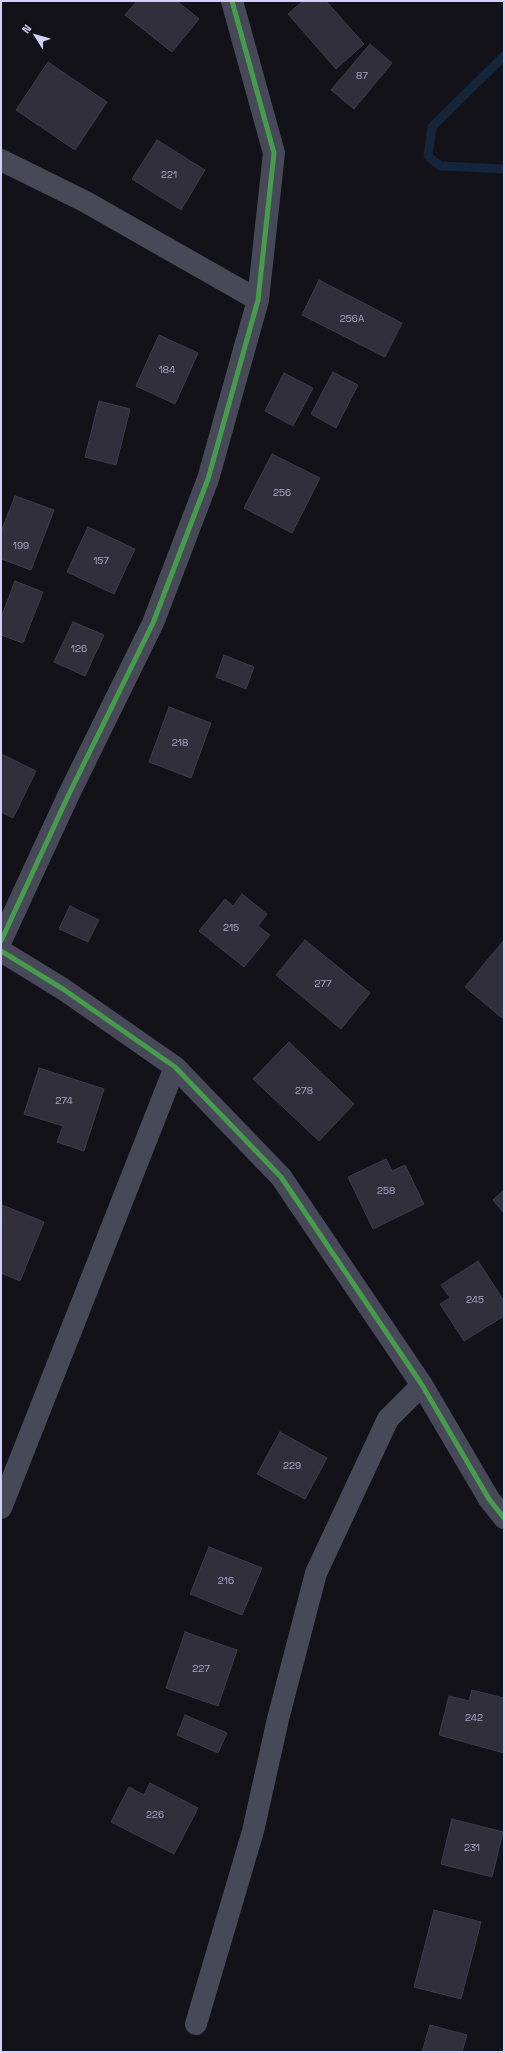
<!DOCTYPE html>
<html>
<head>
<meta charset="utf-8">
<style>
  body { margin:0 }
  #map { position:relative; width:505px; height:2053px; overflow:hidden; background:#121218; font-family:"Space Grotesk",sans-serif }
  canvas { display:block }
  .frame { position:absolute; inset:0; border:2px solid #d2cff8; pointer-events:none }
  .north { position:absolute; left:16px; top:16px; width:40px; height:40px; -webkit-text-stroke:3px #100e1c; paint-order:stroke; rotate:307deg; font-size:11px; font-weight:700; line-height:16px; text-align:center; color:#d2cff8 }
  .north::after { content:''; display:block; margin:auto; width:14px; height:18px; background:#d2cff8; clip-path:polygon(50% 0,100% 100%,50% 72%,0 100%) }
</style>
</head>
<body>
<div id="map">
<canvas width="505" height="2053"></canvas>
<div class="frame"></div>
<div class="north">N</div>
</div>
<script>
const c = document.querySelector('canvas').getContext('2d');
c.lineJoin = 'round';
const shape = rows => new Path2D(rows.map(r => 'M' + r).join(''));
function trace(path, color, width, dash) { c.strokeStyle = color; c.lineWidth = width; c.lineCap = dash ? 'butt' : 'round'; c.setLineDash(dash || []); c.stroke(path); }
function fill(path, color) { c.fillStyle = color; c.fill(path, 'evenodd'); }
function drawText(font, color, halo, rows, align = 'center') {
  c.font = font + ' "Space Grotesk",sans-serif'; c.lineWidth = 3.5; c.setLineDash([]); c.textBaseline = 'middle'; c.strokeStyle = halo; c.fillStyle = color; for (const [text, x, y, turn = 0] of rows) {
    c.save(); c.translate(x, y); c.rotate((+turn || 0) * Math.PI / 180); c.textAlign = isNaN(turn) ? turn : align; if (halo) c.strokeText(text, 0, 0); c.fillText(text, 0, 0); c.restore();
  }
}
trace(shape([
  [504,56,432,127,428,156,440,166,504,169]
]), '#15253b', 9);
const building = shape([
  [137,1,177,1,199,19,172,52,125,15,137,1],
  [303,1,326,1,364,44,336,69,288,14,303,1],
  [370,44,392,63,354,109,331,90,370,44],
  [48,62,107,102,75,150,16,110,48,62],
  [157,140,205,170,181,210,132,179,157,140],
  [319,280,402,323,385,357,302,315,319,280],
  [159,335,198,353,175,404,136,386,159,335],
  [333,372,358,385,336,428,311,414,333,372],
  [284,373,313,388,293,426,265,411,284,373],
  [99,401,130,409,116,465,85,457,99,401],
  [272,454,320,478,292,533,244,508,272,454],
  [15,496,54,510,31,570,1,559,1,532,15,496],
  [88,527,135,549,114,594,67,572,88,527],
  [15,581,43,592,23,643,1,635,1,618,15,581],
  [73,622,104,635,85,676,54,662,73,622],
  [224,655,254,667,246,689,216,677,224,655],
  [169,707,211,723,191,778,149,762,169,707],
  [1,754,36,771,13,818,1,812,1,754],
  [242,894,267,914,258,926,270,935,244,967,199,931,225,899,233,906,242,894],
  [70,906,99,920,88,942,59,929,70,906],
  [305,940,370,993,341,1029,276,975,305,940],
  [504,940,504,1015,502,1018,465,987,504,940],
  [289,1042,354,1104,319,1141,253,1079,289,1042],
  [39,1068,104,1089,84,1151,57,1142,63,1126,24,1114,39,1068],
  [386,1159,392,1171,405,1165,424,1204,373,1229,348,1177,386,1159],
  [504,1190,504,1213,493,1200,504,1190],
  [2,1205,44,1222,20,1281,1,1273,2,1205],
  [478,1261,504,1301,504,1316,464,1341,440,1304,450,1298,441,1285,478,1261],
  [280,1432,327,1458,305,1499,257,1474,280,1432],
  [209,1547,262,1568,242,1615,190,1594,209,1547],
  [185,1632,237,1650,218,1706,166,1688,185,1632],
  [472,1690,504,1698,504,1753,439,1735,449,1696,469,1701,472,1690],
  [185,1715,227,1733,218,1753,177,1735,185,1715],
  [150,1783,198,1808,174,1854,111,1822,129,1787,144,1795,150,1783],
  [452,1819,503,1832,492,1877,441,1864,452,1819],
  [434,1910,481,1922,461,1999,414,1987,434,1910],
  [430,2025,467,2035,462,2052,422,2052,430,2025]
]);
fill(building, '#302f3b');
trace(building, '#3e3c4b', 1);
trace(shape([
  [1,160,86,202,258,300],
  [1,941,69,794,153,623,208,479,258,300,274,153,232,1],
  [1,951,63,989,175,1067,281,1177,422,1385,489,1499,504,1518],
  [1,1508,175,1067],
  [196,2024,253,1831,278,1719,316,1573,388,1419,422,1385]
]), '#474858', 22);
trace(shape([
  [1,941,69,794,153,623,208,479,258,300,274,153,232,1],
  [1,951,63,989,175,1067,281,1177,422,1385,489,1499,504,1518]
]), '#469c4c', 5);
drawText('10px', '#aaa7c9', null, [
  ["87",362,76],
  ["221",169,175],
  ["256A",352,319],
  ["184",167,370],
  ["256",282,493],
  ["199",21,546],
  ["157",101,561],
  ["126",79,649],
  ["218",180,743],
  ["215",231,928],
  ["277",323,984],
  ["278",304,1091],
  ["274",64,1101],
  ["258",386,1191],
  ["245",475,1300],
  ["229",292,1466],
  ["216",226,1581],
  ["227",201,1669],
  ["242",474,1718],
  ["226",155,1815],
  ["231",472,1848]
]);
</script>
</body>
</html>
